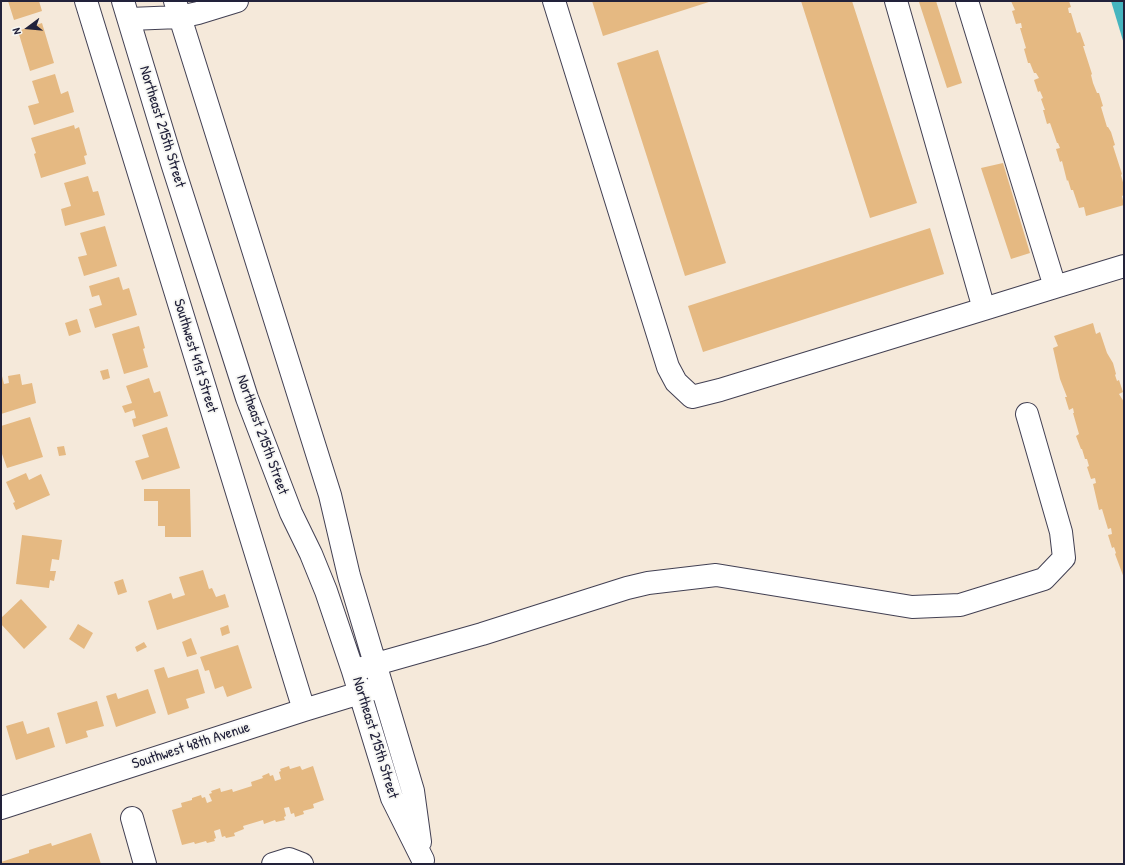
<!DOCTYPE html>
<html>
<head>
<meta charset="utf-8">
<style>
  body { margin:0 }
  #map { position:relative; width:1125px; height:865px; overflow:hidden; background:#f5e9da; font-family:"Patrick Hand",sans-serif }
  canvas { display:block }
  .frame { position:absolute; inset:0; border:2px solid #22223b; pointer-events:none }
  .north { position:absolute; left:8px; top:8px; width:40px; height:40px; -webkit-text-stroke:3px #f6f6f2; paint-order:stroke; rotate:254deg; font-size:11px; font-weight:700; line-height:16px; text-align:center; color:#22223b }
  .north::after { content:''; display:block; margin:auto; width:14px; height:18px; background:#22223b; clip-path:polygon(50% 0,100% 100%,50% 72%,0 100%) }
</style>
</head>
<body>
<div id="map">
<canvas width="1125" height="865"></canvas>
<div class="frame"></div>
<div class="north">N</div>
</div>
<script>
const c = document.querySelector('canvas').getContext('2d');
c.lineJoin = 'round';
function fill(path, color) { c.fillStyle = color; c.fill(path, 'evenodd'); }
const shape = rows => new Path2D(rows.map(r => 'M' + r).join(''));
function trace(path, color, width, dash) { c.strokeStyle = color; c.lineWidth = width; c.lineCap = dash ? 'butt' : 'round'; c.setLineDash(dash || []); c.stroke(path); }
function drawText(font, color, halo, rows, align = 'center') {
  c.font = font + ' "Patrick Hand",sans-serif'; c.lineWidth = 3.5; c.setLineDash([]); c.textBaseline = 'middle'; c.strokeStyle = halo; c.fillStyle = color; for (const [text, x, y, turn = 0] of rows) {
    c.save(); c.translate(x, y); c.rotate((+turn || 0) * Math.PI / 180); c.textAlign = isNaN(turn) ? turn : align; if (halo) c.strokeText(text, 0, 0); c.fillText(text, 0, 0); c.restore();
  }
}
fill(shape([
  [1111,1,1124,1,1124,44]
]), '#46b5bf');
fill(shape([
  [8,1,39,1,42,11,14,20],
  [592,1,712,1,603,36],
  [801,1,852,1,917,203,870,218],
  [923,1,936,1,962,83,947,88,919,2],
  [1011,1,1069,1,1071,7,1068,8,1069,13,1071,13,1077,33,1080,32,1085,46,1083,46,1092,74,1091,75,1093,83,1097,93,1099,93,1103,106,1101,107,1107,127,1108,127,1111,132,1115,145,1113,146,1122,174,1121,175,1124,186,1124,195,1122,196,1124,205,1086,216,1084,207,1079,208,1073,190,1071,190,1068,180,1067,181,1062,161,1060,162,1056,149,1060,148,1058,143,1057,143,1050,123,1047,124,1043,110,1045,110,1041,99,1043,98,1040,91,1038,92,1034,80,1039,78,1036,73,1034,73,1030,63,1028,63,1024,49,1026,48,1020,28,1022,28,1021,23,1016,24,1012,11,1015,10],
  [42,23,54,63,30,71,18,31],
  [658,50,726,263,685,276,617,63],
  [55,74,61,94,68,91,74,112,34,125,28,106,39,103,32,81],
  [74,125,75,129,79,127,87,155,84,156,86,164,41,178,34,154,36,153,31,138],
  [1003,163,1030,253,1011,259,981,168],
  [88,176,93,192,98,191,105,215,65,226,61,209,71,206,64,183],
  [105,226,117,266,84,276,78,257,87,255,80,233],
  [930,228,944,274,703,352,688,306],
  [119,277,123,290,129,288,137,315,95,328,89,309,102,305,99,295,92,297,89,286],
  [77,319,81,332,69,336,65,323],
  [1093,323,1096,334,1100,332,1107,353,1113,363,1116,374,1115,375,1117,381,1119,380,1123,392,1119,394,1124,402,1124,578,1115,554,1116,553,1114,547,1112,548,1108,535,1112,534,1111,528,1108,529,1102,509,1099,510,1093,484,1096,483,1095,478,1091,479,1087,467,1089,466,1087,459,1085,459,1082,449,1081,449,1076,436,1079,434,1073,413,1074,413,1073,408,1069,410,1065,397,1067,397,1060,379,1053,348,1058,346,1054,336],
  [139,326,145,348,143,349,148,367,124,374,112,334],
  [108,369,110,378,103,380,100,371],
  [1,372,4,384,9,383,8,376,20,374,22,385,32,383,36,403,1,414],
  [149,378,154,393,160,391,168,416,134,427,132,419,136,418,134,410,125,413,122,406,132,403,126,386],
  [30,417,43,457,7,468,1,451,1,426],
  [167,427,180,468,142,480,135,461,149,457,142,435],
  [64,446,66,455,59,456,57,447],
  [26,473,29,480,41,474,50,495,16,510,13,503,15,502,6,482],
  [144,489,190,489,191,537,165,537,165,526,158,526,158,501,144,501],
  [22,535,62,540,59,560,52,559,50,571,56,571,54,581,50,580,49,588,16,584],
  [203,570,209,589,212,588,216,597,225,594,229,607,157,630,148,601,171,593,173,599,185,595,179,577],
  [123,579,127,592,118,595,114,582],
  [21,599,47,627,24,649,1,624,1,618],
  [78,624,93,633,84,649,69,639],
  [228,625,230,633,222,636,220,628],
  [191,638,197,654,187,657,182,642],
  [144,642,147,647,137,652,135,647],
  [238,645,252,688,227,697,223,686,215,689,209,670,205,671,200,657],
  [164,667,168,678,198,669,205,693,186,699,189,708,168,715,154,670],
  [148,689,156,713,116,727,106,696,116,693,118,699],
  [97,701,104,726,86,731,88,737,66,744,57,713],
  [23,721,27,734,49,727,55,747,16,760,6,726],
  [289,766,290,769,300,766,302,770,313,766,324,800,313,804,314,808,303,811,304,814,295,817,294,813,291,814,289,807,284,808,286,816,284,817,285,820,276,822,275,820,264,824,263,820,243,826,244,829,234,833,235,836,226,838,225,836,222,837,220,829,214,831,216,838,214,839,215,841,207,843,206,841,195,844,194,842,182,845,172,810,182,807,181,803,192,800,192,798,201,795,202,798,205,797,207,803,212,801,209,794,212,793,211,791,220,788,221,792,232,789,233,792,252,786,251,782,263,778,262,776,269,773,270,776,273,775,275,781,281,779,279,772,281,771,280,769],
  [91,833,101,864,1,864,1,862,29,853,29,850,51,843,52,846]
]), '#e5b982');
const minor = shape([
  [86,1,304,710],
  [123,1,172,163,247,398,291,513,311,554,326,591,353,671,392,798,423,860],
  [175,1,330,495,349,576,413,791,420,842],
  [554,1,668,367,676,382,692,397,720,390,984,309,896,1],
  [967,1,1055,287,984,309],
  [129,19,180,17,198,13,237,1],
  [1055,287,1124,266],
  [362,668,482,634,627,588,648,583,716,575,912,607,960,605,1044,579,1064,558,1061,532,1027,414],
  [1,808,304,710,373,689],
  [132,818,145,864],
  [273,864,289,859,302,864]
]);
trace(minor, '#424053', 24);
trace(minor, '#fff', 22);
drawText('15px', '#22223b', '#f6f6f2', [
  ["Northeast 215th Street",162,127,73],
  ["Southwest 41st Street",195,356,73],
  ["Northeast 215th Street",262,435,70],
  ["Northeast 215th Street",375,738,73],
  ["Southwest 48th Avenue",191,746,-18]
]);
</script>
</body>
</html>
